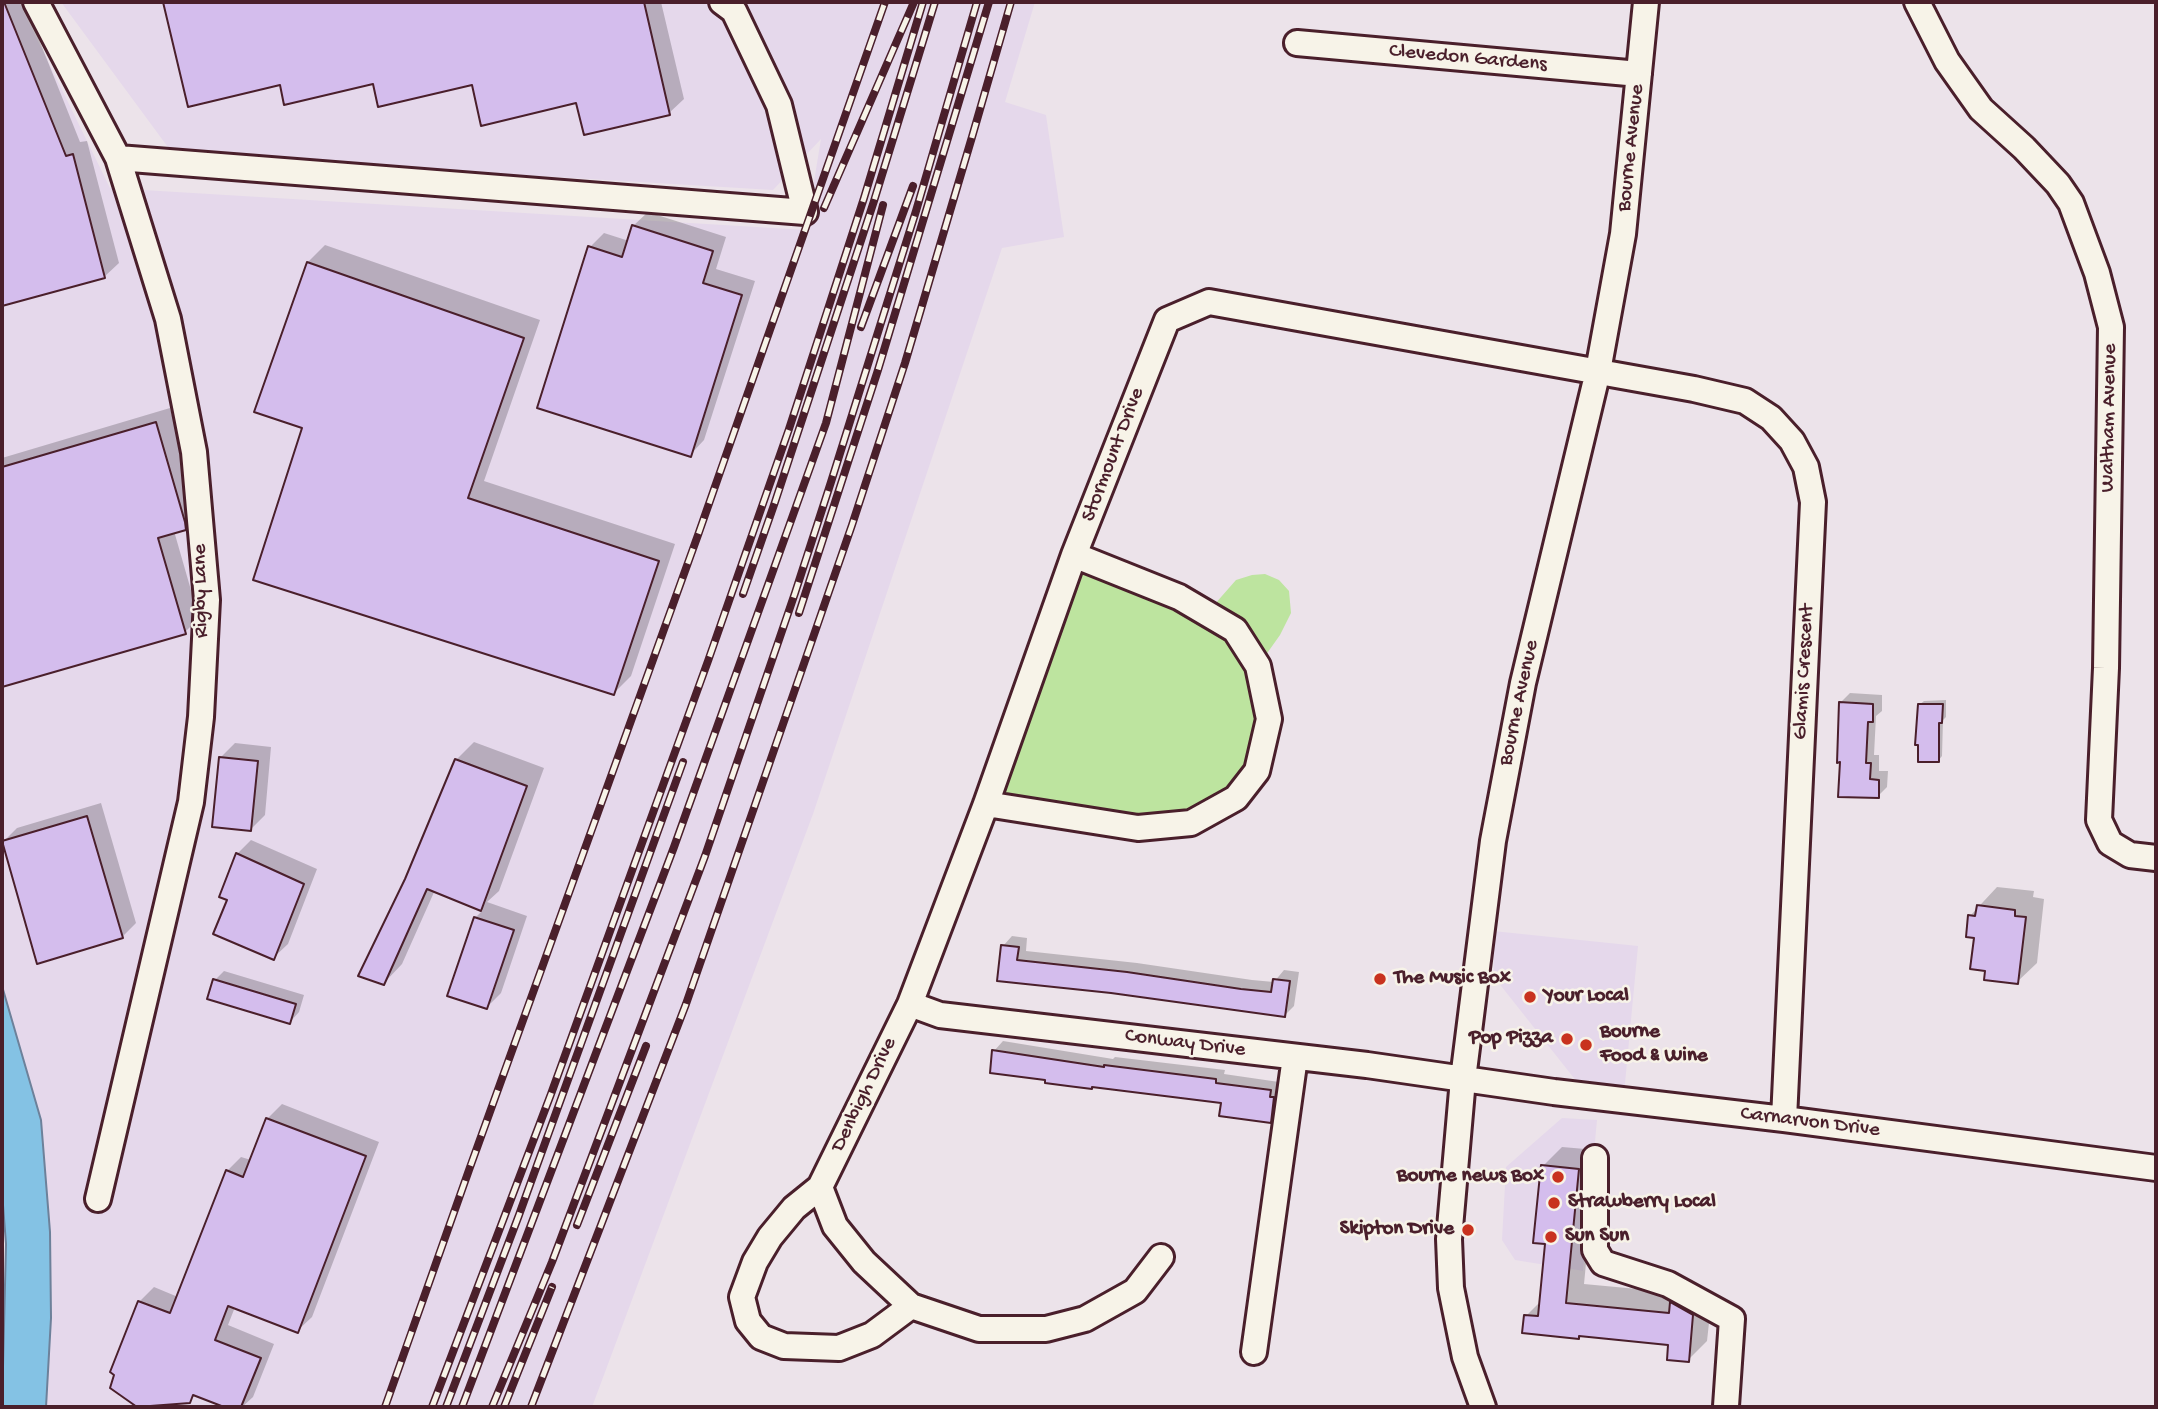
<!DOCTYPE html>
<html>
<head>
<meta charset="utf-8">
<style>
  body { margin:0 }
  #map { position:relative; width:2158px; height:1409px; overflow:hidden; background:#ece3ea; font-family:"Gochi Hand",sans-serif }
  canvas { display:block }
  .frame { position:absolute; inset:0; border:4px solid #4a1f2b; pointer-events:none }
</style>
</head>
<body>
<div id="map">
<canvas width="2158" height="1409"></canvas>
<div class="frame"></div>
</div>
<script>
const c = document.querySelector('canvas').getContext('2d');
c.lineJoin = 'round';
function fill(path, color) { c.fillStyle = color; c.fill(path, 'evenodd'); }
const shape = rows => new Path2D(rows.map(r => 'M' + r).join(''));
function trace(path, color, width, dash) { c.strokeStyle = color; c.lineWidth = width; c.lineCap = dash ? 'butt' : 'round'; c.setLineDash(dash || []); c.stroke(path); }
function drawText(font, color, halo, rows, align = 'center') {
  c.font = font + ' "Gochi Hand",sans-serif'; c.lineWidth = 5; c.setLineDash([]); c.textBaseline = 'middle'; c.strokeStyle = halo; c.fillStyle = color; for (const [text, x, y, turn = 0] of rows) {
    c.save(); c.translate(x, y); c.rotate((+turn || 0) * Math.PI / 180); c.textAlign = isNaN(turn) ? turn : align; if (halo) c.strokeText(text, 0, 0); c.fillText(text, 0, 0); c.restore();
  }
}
fill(shape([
  [2,2,19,2,110,188,806,230,821,139,773,190,173,154,61,2,1035,2,1005,102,1046,115,1064,237,1002,248,813,814,592,1407,46,1407,51,1318,50,1232,41,1120,2,986],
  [1493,931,1638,946,1624,1094,1581,1087,1494,977],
  [1562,1118,1597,1120,1583,1271,1515,1260,1502,1240,1506,1167]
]), '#e5d8eb');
fill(shape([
  [1074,555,1207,613,1236,580,1252,575,1265,574,1279,580,1289,591,1291,613,1280,635,1258,666,1257,771,1191,823,986,804]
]), '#bde49f');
const water = shape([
  [2,986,41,1120,50,1232,51,1318,46,1407,2,1407,6,1244,2,1192,2,986]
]);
fill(water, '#84c2e4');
trace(water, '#6d819a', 2);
fill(shape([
  [2,2,24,2,80,142,87,141,119,263,104,277,2,304],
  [165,2,661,2,684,99,669,113,577,101,473,83,281,83,189,104],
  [648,212,726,237,716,269,755,281,704,440,690,455,590,247,604,233,629,241,633,226],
  [325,245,540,320,484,481,675,544,631,676,614,693,305,427,308,262],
  [170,408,199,514,185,528,174,531,199,618,185,632,2,685,2,458],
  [1850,693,1882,695,1882,711,1876,716,1874,755,1879,755,1879,771,1888,771,1887,787,1878,796,1840,795,1841,702],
  [1946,700,1946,717,1943,720,1942,756,1938,761,1920,743,1919,705,1924,701],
  [474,742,544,768,499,891,487,902,527,916,501,993,487,1007,450,995,476,917,483,910,435,890,402,964,384,983,407,880,456,760],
  [235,743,271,747,265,815,251,829,220,758],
  [101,803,136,923,122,937,3,842,17,828],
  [251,840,317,869,288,944,273,958,230,899,237,854],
  [1997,887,2034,891,2033,897,2044,899,2037,963,2017,982,1987,969,1970,916],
  [1012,936,1027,938,1026,951,1137,963,1252,980,1274,982,1284,970,1299,972,1294,1006,1285,1015,999,979,1003,946],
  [224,971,304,995,299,1012,290,1022,215,980],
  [1003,1041,1113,1059,1115,1057,1225,1070,1224,1074,1279,1082,1279,1112,1270,1121,1223,1101,994,1051],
  [282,1104,379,1142,312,1317,297,1331,235,1307,228,1325,274,1344,253,1397,242,1407,228,1407,196,1394,189,1401,139,1302,154,1287,178,1297,227,1171,241,1157,251,1160,267,1119],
  [1562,1147,1597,1150,1584,1284,1712,1296,1707,1341,1688,1360,1670,1343,1581,1334,1579,1337,1526,1316,1542,1300,1547,1242,1543,1166]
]), '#0003');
const building = shape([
  [2,2,4,2,66,156,73,154,105,278,2,306,2,2],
  [163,2,644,2,670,115,584,135,576,103,481,126,472,85,378,107,373,84,284,105,280,85,188,107,163,2],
  [632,225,713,251,703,283,742,295,691,457,537,408,588,246,622,257,632,225],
  [307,262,524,338,468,498,659,561,614,695,253,580,302,428,254,412,307,262],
  [156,422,185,522,186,530,158,538,186,634,2,687,2,467,156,422],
  [1839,702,1873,704,1873,722,1868,722,1866,763,1871,763,1870,779,1879,780,1879,798,1838,797,1840,762,1837,763,1839,702],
  [1918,704,1943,704,1942,723,1939,723,1939,762,1918,762,1918,745,1915,745,1918,704],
  [219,757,258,761,251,831,212,827,219,757],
  [455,759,527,786,481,911,427,889,384,985,358,976,405,879,455,759],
  [87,816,123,938,37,964,2,841,87,816],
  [236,853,304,884,274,960,213,934,227,900,219,897,236,853],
  [1977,905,2015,910,2015,916,2026,917,2018,984,1984,980,1985,971,1970,969,1974,938,1966,937,1968,915,1975,916,1977,905],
  [474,917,514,930,487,1009,447,996,474,917],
  [1001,945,1019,947,1017,960,1127,972,1241,989,1271,992,1273,979,1290,981,1285,1017,1111,993,997,981,1001,945],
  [213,979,296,1004,290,1024,207,999,213,979],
  [992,1050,1104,1067,1104,1065,1216,1079,1216,1083,1271,1090,1270,1097,1274,1097,1271,1123,1219,1116,1221,1103,1092,1087,1092,1089,1068,1086,1045,1083,1045,1080,990,1073,992,1050],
  [266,1118,366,1156,298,1333,228,1306,215,1340,261,1358,241,1407,224,1407,193,1395,190,1403,137,1407,110,1388,114,1375,110,1372,138,1301,170,1313,226,1170,243,1177,266,1118],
  [1541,1165,1579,1169,1566,1303,1669,1313,1670,1302,1693,1315,1689,1362,1667,1360,1668,1345,1579,1336,1579,1339,1522,1333,1524,1315,1538,1316,1545,1244,1533,1243,1541,1165]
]);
fill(building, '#d4bded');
trace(building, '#4a1f2b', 2);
const street = shape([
  [36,2,118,158,168,319,194,452,207,600,201,717,191,802,98,1199],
  [1917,2,1947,61,1981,109,2024,148,2058,184,2071,203,2097,273,2111,327,2106,668,2099,820,2110,843,2130,855,2156,858],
  [1297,43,1639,74],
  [118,158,805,212,779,105,734,11,722,2],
  [986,804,1138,828,1191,823,1236,798,1257,771,1269,719,1258,666,1235,630,1179,597,1074,555],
  [910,1004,940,1015,1367,1065,1554,1092,1784,1119,2156,1168],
  [1595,1158,1595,1250,1603,1263,1668,1284,1732,1319,1726,1406],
  [820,1187,794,1208,770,1237,755,1262,742,1297,748,1321,761,1337,784,1346,839,1348,872,1335,911,1306],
  [1161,1257,1135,1291,1085,1319,1046,1329,979,1329,911,1306,864,1262,835,1226,820,1187,910,1004,986,804,1074,555,1167,320,1209,302,1694,389,1745,401,1771,418,1792,441,1806,467,1813,502,1784,1119],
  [1254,1352,1295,1057],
  [1483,1407,1465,1357,1451,1288,1449,1239,1463,1079,1493,841,1523,683,1598,371,1623,234,1646,2]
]);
trace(street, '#4a1f2b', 30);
trace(street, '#f7f3e8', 24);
const rail = shape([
  [824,208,914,2],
  [861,327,913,186],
  [743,594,775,502,874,201,935,2],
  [799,613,878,370,989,2],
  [577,1225,646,1046],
  [385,1407,469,1170,698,535,885,2],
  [432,1407,551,1094,708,661,789,429,864,198,923,2],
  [446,1407,519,1215,683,762],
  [462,1407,674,847,826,423,883,205],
  [492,1407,552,1262,705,856,795,593,831,482,916,211,977,2],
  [504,1407,552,1287],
  [531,1407,686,1004,852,525,905,363,972,137,1011,2]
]);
trace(rail, '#4a1f2b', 8);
trace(rail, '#f7f3e8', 5, [16]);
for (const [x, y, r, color] of [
  [1380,979,7,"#c8321e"],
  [1530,997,7,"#c8321e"],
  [1567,1039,7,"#c8321e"],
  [1586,1045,7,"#c8321e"],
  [1558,1177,7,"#c8321e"],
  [1554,1203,7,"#c8321e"],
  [1468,1230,7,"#c8321e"],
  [1551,1237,7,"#c8321e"]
]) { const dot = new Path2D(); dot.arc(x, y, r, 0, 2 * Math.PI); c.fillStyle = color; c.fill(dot); trace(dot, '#f7f3e8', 2.5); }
drawText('21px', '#4a1f2b', '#f7f3e8', [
  ["Clevedon Gardens",1468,59,5],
  ["Bourne Avenue",1632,148,-84],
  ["Waltham Avenue",2110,418,-89],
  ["Stormount Drive",1114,455,-69],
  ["Rigby Lane",202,591,-91],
  ["Glamis Crescent",1805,672,-87],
  ["Bourne Avenue",1520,703,-78],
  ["Conway Drive",1185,1044,7],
  ["Denbigh Drive",865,1095,-64],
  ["Carnarvon Drive",1810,1123,7]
]);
drawText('bold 21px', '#4a1f2b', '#f7f3e8', [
  ["The Music Box",1394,979],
  ["Your Local",1544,997],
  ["Bourne",1600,1033],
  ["Food & Wine",1600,1057],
  ["Pop Pizza",1553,1039,"right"],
  ["Bourne news Box",1544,1177,"right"],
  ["Strawberry Local",1568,1203],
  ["Skipton Drive",1454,1230,"right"],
  ["Sun Sun",1565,1237]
], 'left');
</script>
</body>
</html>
